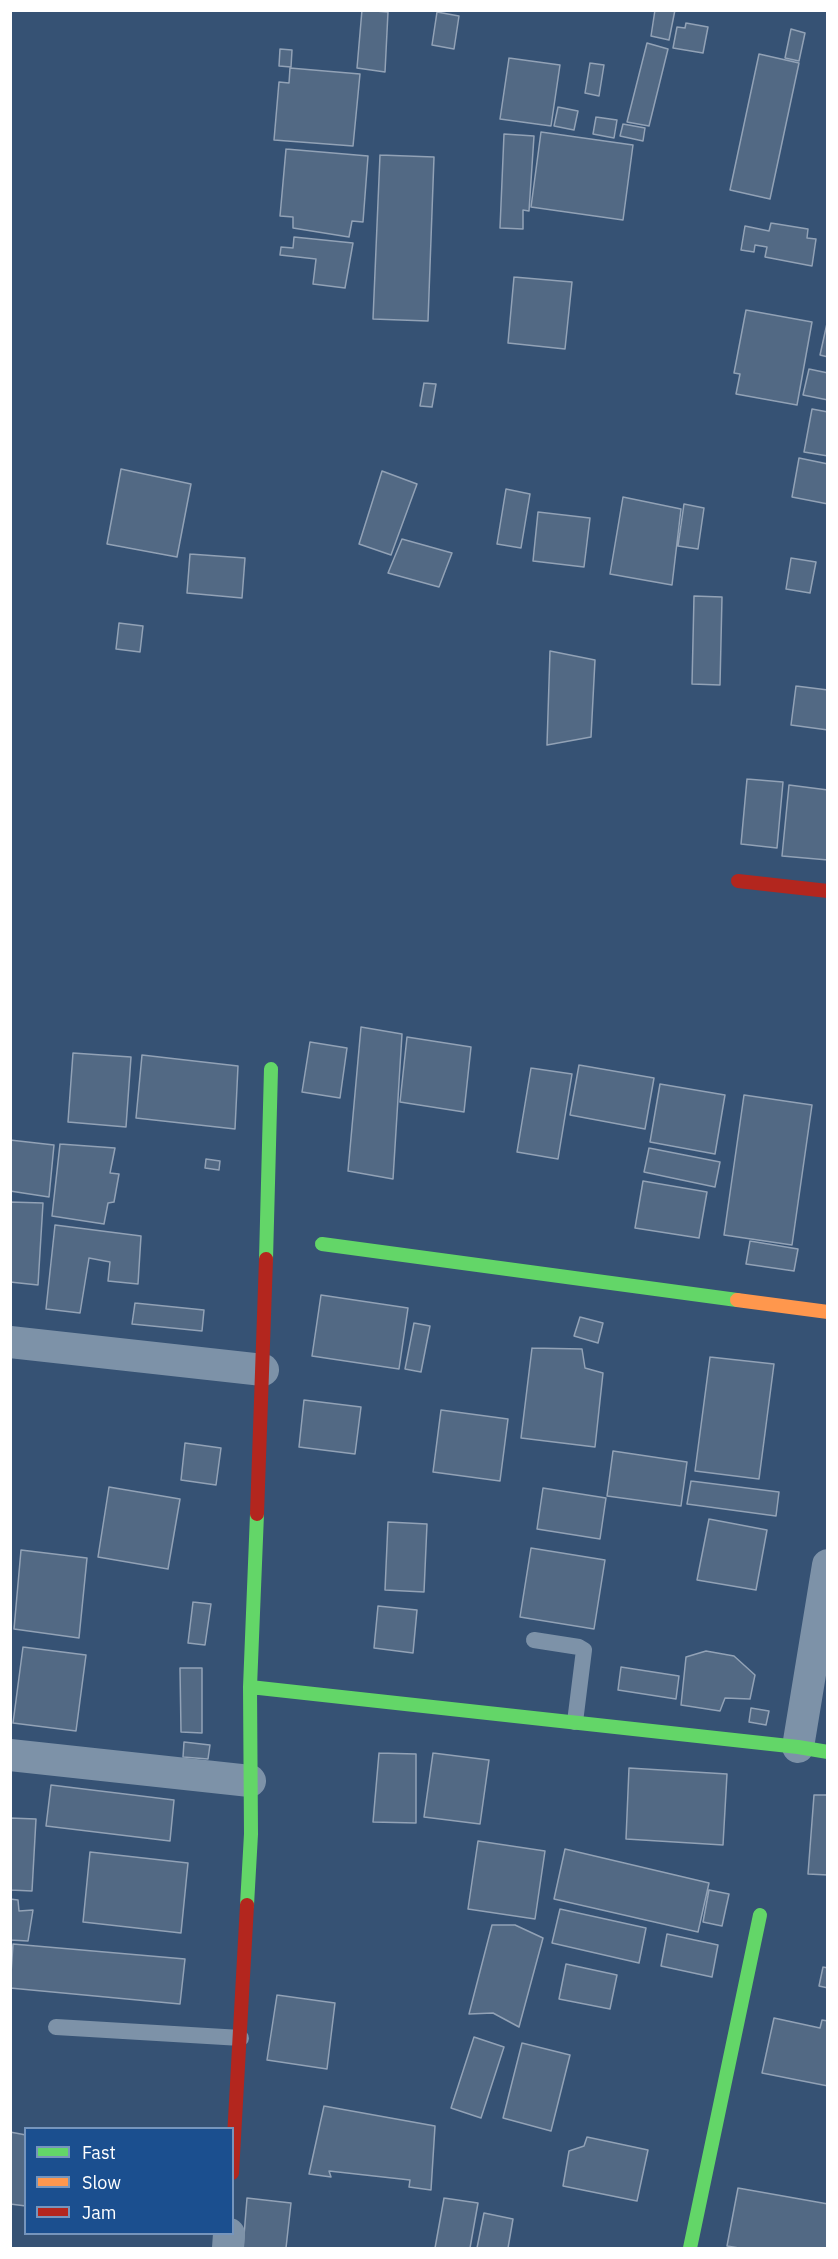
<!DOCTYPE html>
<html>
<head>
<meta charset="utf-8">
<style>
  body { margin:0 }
  #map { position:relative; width:838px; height:2259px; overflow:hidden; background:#365274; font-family:"IBM Plex Sans",sans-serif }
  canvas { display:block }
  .frame { position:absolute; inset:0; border:12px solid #fff; pointer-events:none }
  .legend { position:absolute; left:24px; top:2127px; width:210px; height:108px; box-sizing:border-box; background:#1b4f8f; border:2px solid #7695bc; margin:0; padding:8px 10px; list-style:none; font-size:18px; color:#fff }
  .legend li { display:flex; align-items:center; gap:12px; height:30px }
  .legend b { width:30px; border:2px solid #7695bc }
</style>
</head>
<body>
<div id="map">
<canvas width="838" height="2259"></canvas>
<div class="frame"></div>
<ul class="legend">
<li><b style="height:8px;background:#63d668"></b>Fast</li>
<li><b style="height:8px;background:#ff974d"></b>Slow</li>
<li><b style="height:8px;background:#b3261e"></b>Jam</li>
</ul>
</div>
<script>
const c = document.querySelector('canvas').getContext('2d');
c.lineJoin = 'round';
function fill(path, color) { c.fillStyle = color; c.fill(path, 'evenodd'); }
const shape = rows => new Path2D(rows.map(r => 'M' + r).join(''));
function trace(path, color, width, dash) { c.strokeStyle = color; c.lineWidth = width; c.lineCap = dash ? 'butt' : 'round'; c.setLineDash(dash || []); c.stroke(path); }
const building = shape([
  [362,10,388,12,385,72,357,68,362,10],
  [655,10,675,10,669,40,651,36,655,10],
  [437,12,459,16,454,49,432,45,437,12],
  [686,23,708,27,703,53,673,48,677,27,685,28,686,23],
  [791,29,805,33,799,61,785,58,791,29],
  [647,43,668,49,649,126,627,122,647,43],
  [280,49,292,50,291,67,279,66,280,49],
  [759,54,799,63,770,199,730,190,759,54],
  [509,58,560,65,551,126,500,119,509,58],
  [590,63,604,65,599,96,585,93,590,63],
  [290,68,360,74,353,146,274,140,279,82,289,83,290,68],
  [558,107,578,111,574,130,554,126,558,107],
  [596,117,617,120,614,138,593,134,596,117],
  [623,124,645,128,643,141,620,136,623,124],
  [541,132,633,145,623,220,531,207,541,132],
  [504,134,534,136,529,211,523,210,523,229,500,228,504,134],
  [286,149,368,156,363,222,352,221,349,237,293,228,293,217,280,216,286,149],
  [380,155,434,157,428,321,373,319,380,155],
  [771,223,808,229,807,238,816,239,812,266,765,257,767,247,755,245,754,252,741,250,745,226,769,231,771,223],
  [294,237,353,243,345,288,313,284,316,259,280,255,281,247,293,248,294,237],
  [514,277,572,282,565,349,508,343,514,277],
  [746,310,812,322,797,405,736,394,740,374,734,373,746,310],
  [828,319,828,357,820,355,828,319],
  [809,369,828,373,828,400,803,395,809,369],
  [424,383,436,384,432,407,420,406,424,383],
  [812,409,828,412,828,456,804,452,812,409],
  [799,458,828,464,828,504,792,497,799,458],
  [121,469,191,484,177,557,107,544,121,469],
  [382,471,417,484,391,555,359,544,382,471],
  [506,489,530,494,521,548,497,544,506,489],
  [623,497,681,509,672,585,610,574,623,497],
  [684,504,704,508,698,549,678,546,684,504],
  [538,512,590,518,584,567,533,561,538,512],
  [402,539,452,553,439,587,388,573,402,539],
  [190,554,245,558,242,598,187,593,190,554],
  [791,558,816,562,810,593,786,589,791,558],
  [694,596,722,597,720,685,692,684,694,596],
  [119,623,143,626,140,652,116,649,119,623],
  [550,651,595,660,591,737,547,745,550,651],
  [796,686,828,690,828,730,791,725,796,686],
  [747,779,783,782,777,848,741,844,747,779],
  [789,785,828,790,828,860,782,856,789,785],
  [361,1027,402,1034,393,1179,348,1171,361,1027],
  [407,1037,471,1047,464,1112,400,1102,407,1037],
  [310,1042,347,1048,340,1098,302,1092,310,1042],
  [73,1053,131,1057,126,1127,68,1122,73,1053],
  [142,1055,238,1066,235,1129,136,1118,142,1055],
  [579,1065,654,1078,645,1129,570,1115,579,1065],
  [531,1068,572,1074,558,1159,517,1152,531,1068],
  [660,1084,725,1095,715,1154,650,1142,660,1084],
  [744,1095,812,1105,792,1245,724,1235,744,1095],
  [10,1140,54,1145,49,1197,10,1191,10,1140],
  [60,1144,115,1148,110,1173,119,1174,114,1202,108,1203,104,1224,52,1216,60,1144],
  [649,1148,720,1162,715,1187,644,1172,649,1148],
  [206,1159,220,1161,219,1170,205,1168,206,1159],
  [643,1181,707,1192,699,1238,635,1228,643,1181],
  [10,1202,43,1203,38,1285,10,1282,10,1202],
  [55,1225,141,1236,138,1284,108,1281,110,1262,89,1258,80,1313,46,1309,55,1225],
  [750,1241,798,1249,794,1271,746,1264,750,1241],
  [321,1295,408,1308,399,1369,312,1356,321,1295],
  [135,1303,204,1310,202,1331,132,1324,135,1303],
  [580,1317,603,1323,598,1343,574,1336,580,1317],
  [414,1323,430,1326,421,1372,405,1369,414,1323],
  [532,1348,582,1349,585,1368,603,1373,595,1447,521,1438,532,1348],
  [710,1357,774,1364,759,1479,695,1471,710,1357],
  [304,1400,361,1407,355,1454,299,1447,304,1400],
  [441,1410,508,1419,500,1481,433,1472,441,1410],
  [185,1443,221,1448,216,1485,181,1480,185,1443],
  [613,1451,687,1462,681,1506,607,1496,613,1451],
  [691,1481,779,1492,776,1516,687,1504,691,1481],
  [109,1487,180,1499,168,1569,98,1557,109,1487],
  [543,1488,606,1498,600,1539,537,1529,543,1488],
  [709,1519,767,1530,756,1590,697,1580,709,1519],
  [388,1522,427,1524,424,1592,385,1590,388,1522],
  [531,1548,605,1560,594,1629,520,1617,531,1548],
  [21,1550,87,1558,79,1638,14,1629,21,1550],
  [193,1602,211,1604,205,1645,188,1643,193,1602],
  [378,1606,417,1610,413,1653,374,1648,378,1606],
  [23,1647,86,1655,76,1731,13,1723,23,1647],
  [706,1651,734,1656,755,1675,750,1699,725,1698,720,1711,681,1705,686,1657,706,1651],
  [621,1667,679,1676,676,1699,618,1690,621,1667],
  [180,1668,202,1668,202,1733,181,1732,180,1668],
  [751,1708,769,1711,766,1725,749,1722,751,1708],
  [184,1742,210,1745,208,1759,183,1757,184,1742],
  [379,1753,416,1754,416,1823,373,1822,379,1753],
  [433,1753,489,1760,480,1824,424,1817,433,1753],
  [629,1768,727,1774,723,1845,626,1839,629,1768],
  [51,1785,174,1800,170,1841,46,1826,51,1785],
  [814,1795,828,1795,828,1875,808,1874,814,1795],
  [10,1818,36,1819,32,1891,10,1890,10,1818],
  [478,1841,545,1851,535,1919,468,1909,478,1841],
  [565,1849,709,1883,698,1932,554,1899,565,1849],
  [90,1852,188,1863,181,1933,83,1922,90,1852],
  [709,1890,729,1894,722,1926,703,1922,709,1890],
  [10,1899,18,1900,19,1911,33,1910,28,1941,10,1940,10,1899],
  [560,1909,646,1928,639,1963,552,1943,560,1909],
  [492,1925,515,1925,543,1938,519,2027,493,2013,469,2014,492,1925],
  [667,1934,718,1945,712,1977,661,1966,667,1934],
  [13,1944,185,1959,180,2004,10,1988,13,1944],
  [566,1964,617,1975,610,2009,559,1999,566,1964],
  [823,1967,828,1968,828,1988,819,1986,823,1967],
  [277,1995,335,2003,327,2069,267,2060,277,1995],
  [774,2018,820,2028,822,2020,828,2021,828,2086,762,2073,774,2018],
  [474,2037,504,2047,481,2118,451,2108,474,2037],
  [522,2043,570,2055,551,2131,503,2118,522,2043],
  [324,2106,435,2126,431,2190,409,2187,410,2180,329,2171,331,2177,309,2174,324,2106],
  [10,2132,26,2135,26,2206,10,2204,10,2132],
  [587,2137,648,2150,637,2201,563,2186,569,2151,584,2146,587,2137],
  [738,2188,828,2204,828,2248,739,2248,727,2246,738,2188],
  [247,2198,291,2203,286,2248,243,2248,247,2198],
  [444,2198,478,2203,470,2248,435,2248,444,2198],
  [484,2213,513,2219,508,2248,477,2248,484,2213]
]);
fill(building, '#526984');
trace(building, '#92a2b6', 1.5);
trace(shape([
  [534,1640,579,1647,584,1650,575,1722],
  [56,2027,241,2038]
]), '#7d92a8', 16);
trace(shape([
  [10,1342,263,1370],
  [798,1747,828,1565],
  [10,1755,250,1781],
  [228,2248,229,2234]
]), '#7d92a8', 32);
trace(shape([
  [322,1244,737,1300],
  [266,1259,271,1069],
  [250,1687,798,1747,828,1752],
  [247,1905,251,1834,250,1687,257,1514],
  [690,2248,760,1915]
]), '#63d668', 14);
trace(shape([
  [737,1300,828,1312]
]), '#ff974d', 14);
trace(shape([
  [738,881,828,891],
  [257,1514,266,1259],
  [232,2173,247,1905]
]), '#b3261e', 14);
</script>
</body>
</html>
